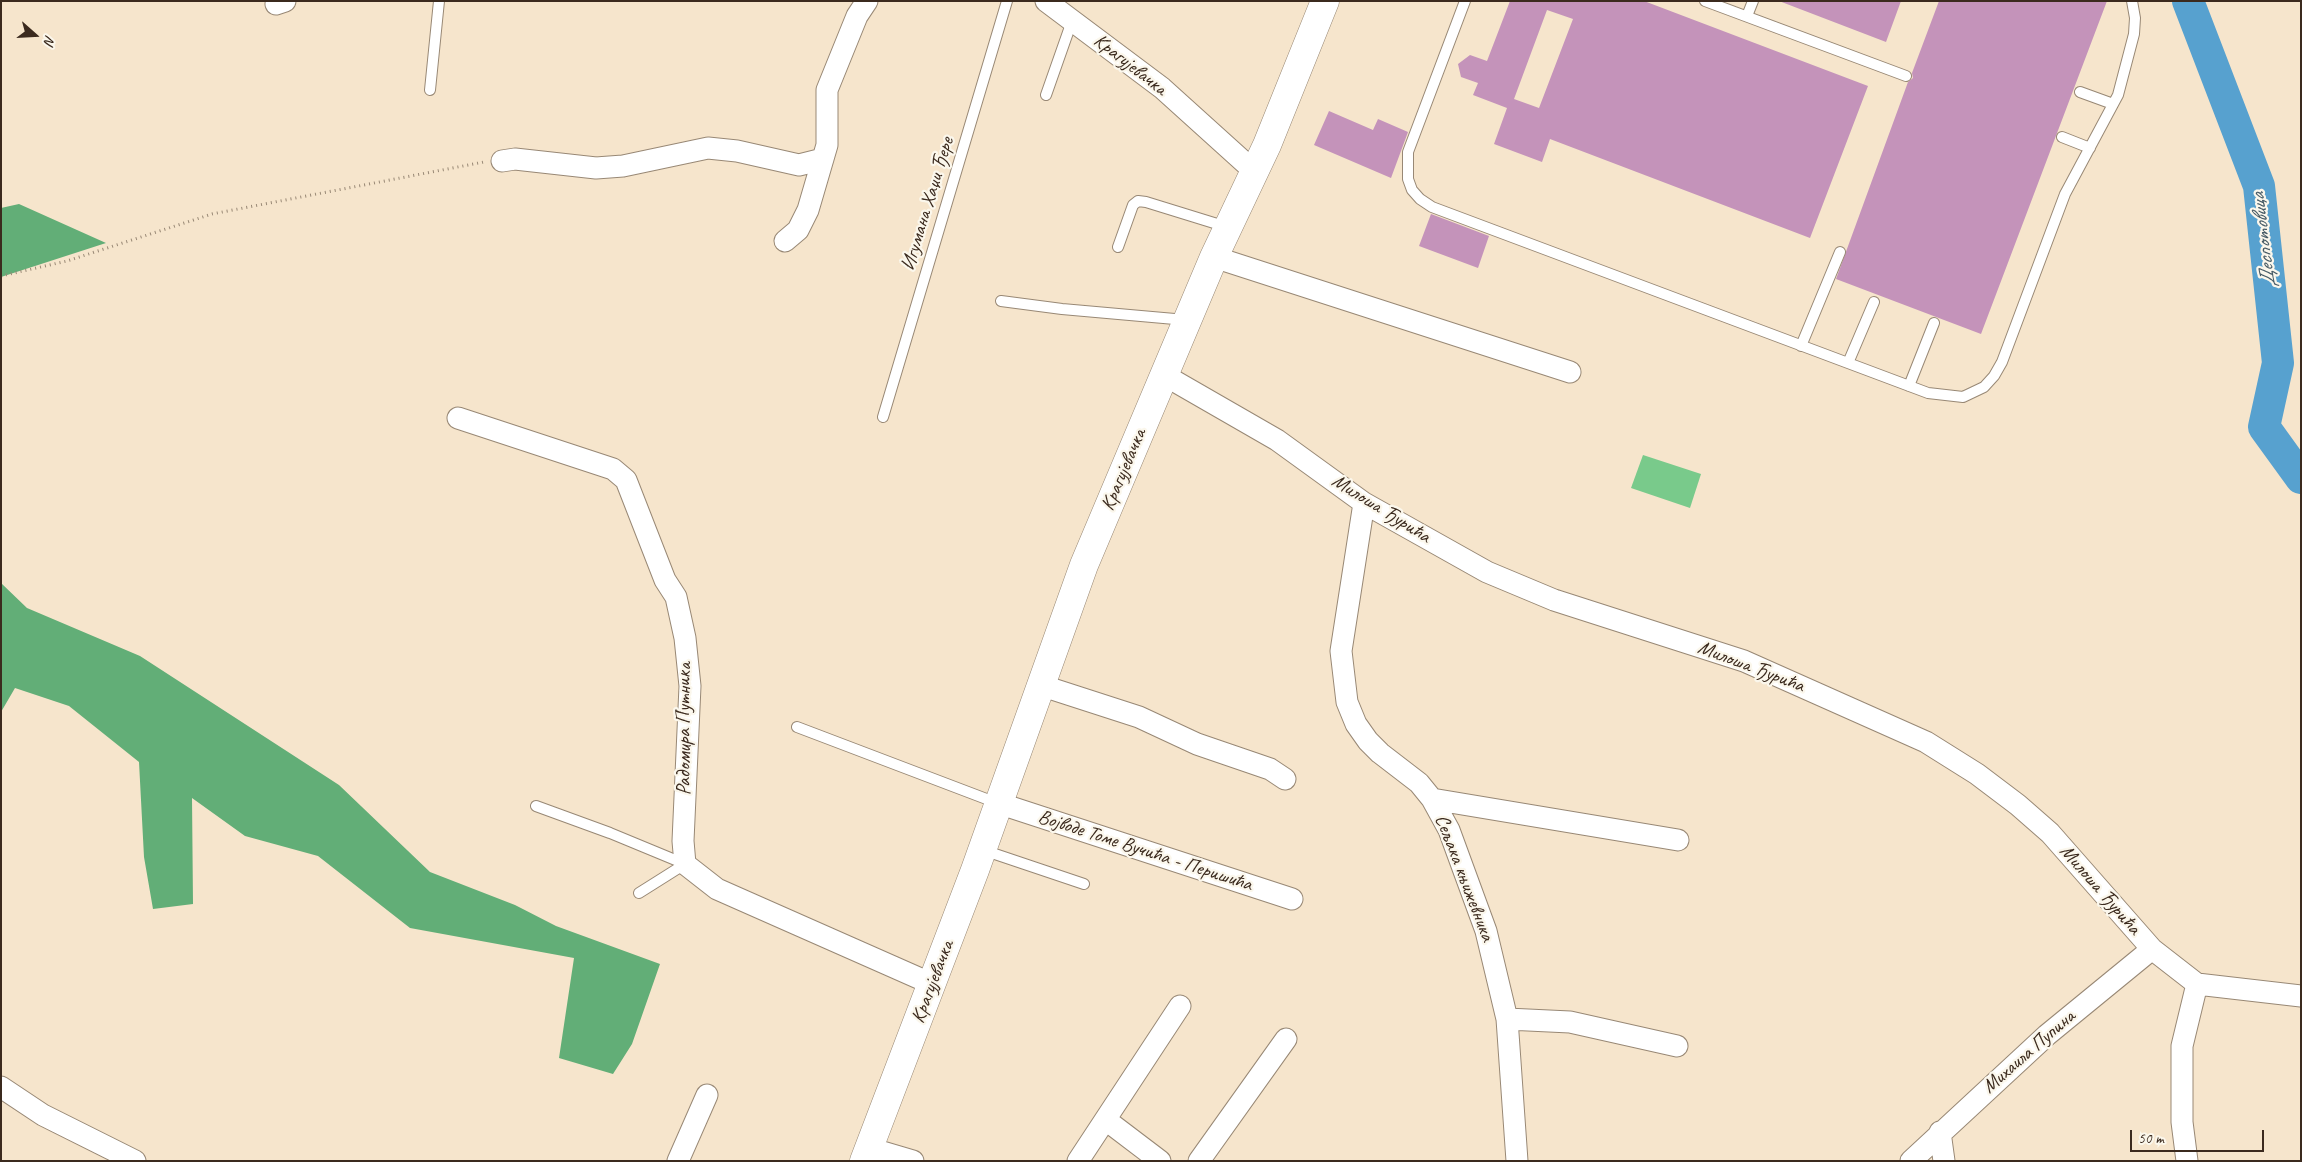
<!DOCTYPE html>
<html>
<head>
<meta charset="utf-8">
<style>
  body { margin:0 }
  #map { position:relative; width:2302px; height:1162px; overflow:hidden; background:#f6e5cc; font-family:Caveat,sans-serif }
  canvas { display:block }
  .frame { position:absolute; inset:0; border:2px solid #3b2a1e; pointer-events:none }
  .north { position:absolute; left:10px; top:10px; width:50px; height:50px; -webkit-text-stroke:4px #fbf7ec; paint-order:stroke; rotate:109deg; font-size:14px; font-weight:700; line-height:20px; text-align:center; color:#3b2a1e }
  .north::after { content:''; display:block; margin:auto; width:18px; height:22px; background:#3b2a1e; clip-path:polygon(50% 0,100% 100%,50% 72%,0 100%) }
  .scale { position:absolute; left:2130px; top:1130px; width:134px; height:22px; box-sizing:border-box; border:2px solid #3b2a1e; border-top:0; padding-left:6px; font-size:15px; line-height:18px; white-space:nowrap; color:#3b2a1e; -webkit-text-stroke:4px #fbf7ec; paint-order:stroke }
</style>
</head>
<body>
<div id="map">
<canvas width="2302" height="1162"></canvas>
<div class="frame"></div>
<div class="north">N</div>
<div class="scale">50 m</div>
</div>
<script>
const c = document.querySelector('canvas').getContext('2d');
c.lineJoin = 'round';
function fill(path, color) { c.fillStyle = color; c.fill(path, 'evenodd'); }
const shape = rows => new Path2D(rows.map(r => 'M' + r).join(''));
function trace(path, color, width, dash) { c.strokeStyle = color; c.lineWidth = width; c.lineCap = dash ? 'butt' : 'round'; c.setLineDash(dash || []); c.stroke(path); }
function drawText(font, color, halo, rows, align = 'center') {
  c.font = font + ' Caveat,sans-serif'; c.lineWidth = 4.5; c.setLineDash([]); c.textBaseline = 'middle'; c.strokeStyle = halo; c.fillStyle = color; for (const [text, x, y, turn = 0] of rows) {
    c.save(); c.translate(x, y); c.rotate((+turn || 0) * Math.PI / 180); c.textAlign = isNaN(turn) ? turn : align; if (halo) c.strokeText(text, 0, 0); c.fillText(text, 0, 0); c.restore();
  }
}
fill(shape([
  [1643,455,1701,474,1690,508,1631,488]
]), '#79ca8b');
fill(shape([
  [19,204,106,243,1,277,1,208],
  [1,583,27,608,140,656,339,785,430,872,515,905,556,926,660,964,632,1044,613,1074,559,1058,574,958,410,928,318,856,245,836,192,798,193,904,153,909,144,857,139,762,69,706,15,688,1,712]
]), '#62ae77');
trace(shape([
  [2188,1,2259,186,2278,363,2264,427,2301,478]
]), '#57a1cf', 32);
fill(shape([
  [1510,1,1644,1,1868,86,1810,238,1550,139,1542,162,1494,144,1507,108,1473,95,1478,83,1461,77,1458,64,1470,55,1487,61],
  [1547,10,1573,19,1539,108,1514,99],
  [1779,1,1901,1,1886,42],
  [1939,1,2107,1,1981,334,1836,279,1908,82,1913,78,1912,73],
  [1329,111,1373,130,1378,119,1408,132,1391,178,1314,145],
  [1431,214,1489,236,1478,268,1419,246]
]), '#c493ba');
const lane = shape([
  [1465,1,1408,152,1408,179,1412,190,1420,199,1432,207,1928,393,1963,397,1984,387,1994,376,2002,362,2065,194,2118,95,2134,34,2135,18,2132,1],
  [1705,1,1906,76],
  [1747,16,1753,1],
  [430,90,439,1],
  [2080,92,2113,104],
  [1046,95,1072,21],
  [2062,137,2090,148],
  [1118,247,1133,205,1138,201,1146,202,1227,227],
  [1001,301,1062,309,1186,320],
  [1801,346,1840,252],
  [1848,363,1874,302],
  [1909,386,1934,323],
  [883,417,1007,1],
  [797,727,997,803],
  [536,806,610,833,685,864],
  [983,850,1084,884],
  [639,893,685,864]
]);
const street = shape([
  [1046,1,1162,88,1255,172],
  [276,4,285,1],
  [502,161,515,159,596,168,623,166,708,148,737,151,799,165,823,159],
  [785,241,798,230,808,210,827,145,827,90,857,16,867,1],
  [1214,257,1570,372],
  [1164,375,1277,440,1364,503,1487,572,1554,600,1744,661,1926,742,1977,774,2018,805,2050,833,2152,949,2197,984,2301,996],
  [458,418,613,469,626,480,665,580,676,597,685,638,690,686,683,841,685,864,717,889,932,984],
  [1364,503,1341,651,1347,702,1356,724,1368,741,1380,753,1419,783,1432,799,1449,830,1486,931,1507,1019,1517,1161],
  [1040,685,1139,717,1197,744,1270,769,1285,779],
  [1432,799,1678,840],
  [998,803,1292,899],
  [1507,1019,1570,1022,1677,1046],
  [1,1087,43,1115,135,1161],
  [1106,1120,1160,1161],
  [1940,1132,1944,1161],
  [869,1148,913,1161],
  [678,1161,707,1095],
  [1078,1161,1180,1006],
  [1199,1161,1286,1039],
  [1911,1161,2047,1035,2152,949],
  [2187,1161,2182,1122,2182,1046,2197,984]
]);
const secondary = shape([
  [864,1161,975,870,1084,565,1214,257,1267,145,1325,1]
]);
trace(lane, '#988875', 12);
trace(street, '#988875', 23);
trace(secondary, '#988875', 29);
trace(shape([
  [1,276,67,261,212,214,484,162]
]), '#988875', 3, [1, 4]);
trace(lane, '#fff', 10);
trace(street, '#fff', 21);
trace(secondary, '#fff', 28);
drawText('20px', '#3b2a1e', '#fbf7ec', [
  ["Крагујевачка",1130,65,38],
  ["Игумана Хаџи Ђере",928,204,-73],
  ["Крагујевачка",1124,470,-67],
  ["Милоша Ђурића",1381,509,32],
  ["Милоша Ђурића",1751,667,21],
  ["Радомира Путника",685,729,-90],
  ["Војводе Томе Вучића - Перишића",1145,851,18],
  ["Сељака књижевника",1464,878,69],
  ["Милоша Ђурића",2100,890,49],
  ["Крагујевачка",933,982,-69],
  ["Михаила Пупина",2029,1052,-41]
]);
drawText('italic 21px', '#465a65', '#fbf7ec', [
  ["Деспотовица",2264,240,-97]
]);
</script>
</body>
</html>
